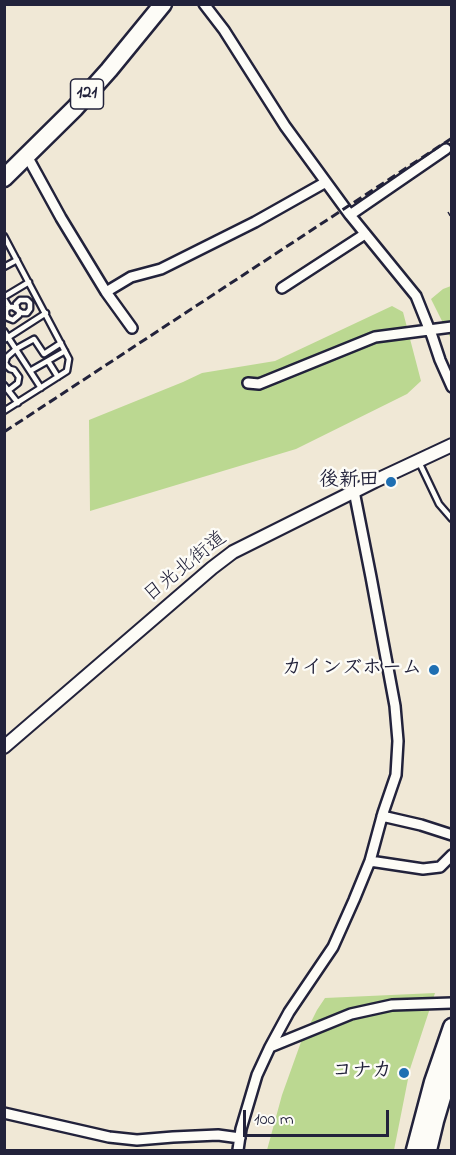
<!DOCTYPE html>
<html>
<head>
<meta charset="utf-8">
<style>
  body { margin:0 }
  #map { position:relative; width:456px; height:1155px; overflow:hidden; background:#f0e8d6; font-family:"Indie Flower",sans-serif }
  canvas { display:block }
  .frame { position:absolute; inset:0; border:6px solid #22223b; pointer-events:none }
  .scale { position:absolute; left:243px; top:1110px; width:146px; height:27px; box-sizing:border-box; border:3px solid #22223b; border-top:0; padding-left:8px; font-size:18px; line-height:21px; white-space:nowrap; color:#22223b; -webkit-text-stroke:4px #fdfcf7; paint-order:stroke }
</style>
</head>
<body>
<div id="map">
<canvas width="456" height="1155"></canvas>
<div class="frame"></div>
<div class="scale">100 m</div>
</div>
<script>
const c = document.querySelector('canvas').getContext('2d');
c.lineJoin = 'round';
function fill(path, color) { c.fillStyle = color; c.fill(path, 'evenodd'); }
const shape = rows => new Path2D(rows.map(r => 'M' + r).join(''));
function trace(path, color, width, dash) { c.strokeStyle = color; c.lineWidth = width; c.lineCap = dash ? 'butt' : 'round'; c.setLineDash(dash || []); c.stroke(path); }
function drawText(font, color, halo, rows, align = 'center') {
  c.font = font + ' "Indie Flower","Klee One",sans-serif'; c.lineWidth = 5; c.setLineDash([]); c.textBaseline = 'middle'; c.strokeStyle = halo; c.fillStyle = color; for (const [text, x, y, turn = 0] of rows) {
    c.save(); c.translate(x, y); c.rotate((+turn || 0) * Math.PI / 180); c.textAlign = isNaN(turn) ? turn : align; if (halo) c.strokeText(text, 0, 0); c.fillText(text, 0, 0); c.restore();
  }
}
fill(shape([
  [451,286,451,339,431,299,443,289],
  [392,306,403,312,421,381,407,394,296,449,90,511,89,420,183,382,202,373,275,361],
  [435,993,410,1069,394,1150,267,1150,282,1095,301,1042,317,1010,325,998]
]), '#bbd891');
const service = shape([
  [4,236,69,359,67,371,4,411],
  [4,267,17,260],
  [4,297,29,282],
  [4,299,9,307,6,310,6,315,8,318,13,320,19,315,19,311,13,307,9,307],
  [17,308,16,304,20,300,27,300,30,303,30,309,27,313,22,313,19,311],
  [4,331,41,388],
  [4,340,46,313],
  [48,361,58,377],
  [30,371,65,351],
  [4,385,18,403],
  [9,390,18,383,19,377,14,370,10,369,7,366,5,363,7,357,16,349,34,339,44,354,61,343],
  [419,462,439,504,452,519]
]);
const minor = shape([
  [204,4,224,30,285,126,350,215,416,296,432,336,440,360,452,387],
  [27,156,61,218,106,292,132,328],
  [350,215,446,149],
  [282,288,365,234],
  [106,292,131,277,161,269,255,222,326,182],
  [248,383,259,384,375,337,452,327],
  [382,816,421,825,452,835],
  [370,861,423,869,440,867,452,855],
  [270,1047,289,1012,333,947,354,900,370,861,383,813,396,775,398,741,395,706,371,577,354,491],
  [4,1113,109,1137,137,1140,173,1137,218,1135,240,1138],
  [238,1150,241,1129,257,1075,270,1047,351,1014,392,1005,452,1003]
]);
const tertiary = shape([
  [4,747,212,568,233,552,375,481,452,445]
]);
const trunk = shape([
  [4,178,75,108,109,70,163,4],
  [415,1150,433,1082,452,1027],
  [428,1150,435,1121,452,1064]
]);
trace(service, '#22223b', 9);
trace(minor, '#22223b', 14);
trace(tertiary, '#22223b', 16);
trace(trunk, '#22223b', 21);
trace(shape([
  [448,212,452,219]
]), '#22223b', 1.5, [4.5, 4.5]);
trace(service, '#fdfcf7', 4.5);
trace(minor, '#fdfcf7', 9);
trace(tertiary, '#fdfcf7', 12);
trace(trunk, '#fdfcf7', 16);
trace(shape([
  [4,432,452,138]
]), '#22223b', 3, [9, 4.5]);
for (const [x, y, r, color] of [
  [391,482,6,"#1f6fb2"],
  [434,670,6,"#1f6fb2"],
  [404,1073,6,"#1f6fb2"]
]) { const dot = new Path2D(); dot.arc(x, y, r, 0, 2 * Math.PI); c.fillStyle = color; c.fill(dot); trace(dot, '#fdfcf7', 2); }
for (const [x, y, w] of [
  [87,94,33]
]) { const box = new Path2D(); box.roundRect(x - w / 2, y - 15, w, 30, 4.5); c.fillStyle = '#fdfcf7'; c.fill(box); trace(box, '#22223b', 1.5); }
drawText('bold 18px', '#22223b', null, [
  ["121",87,94]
]);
drawText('bold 20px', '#22223b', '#fdfcf7', [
  ["後新田",379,482],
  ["カインズホーム",422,670],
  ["コナカ",392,1073]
], 'right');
drawText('20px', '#22223b', '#fdfcf7', [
  ["日光北街道",186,568,-39]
]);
</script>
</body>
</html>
